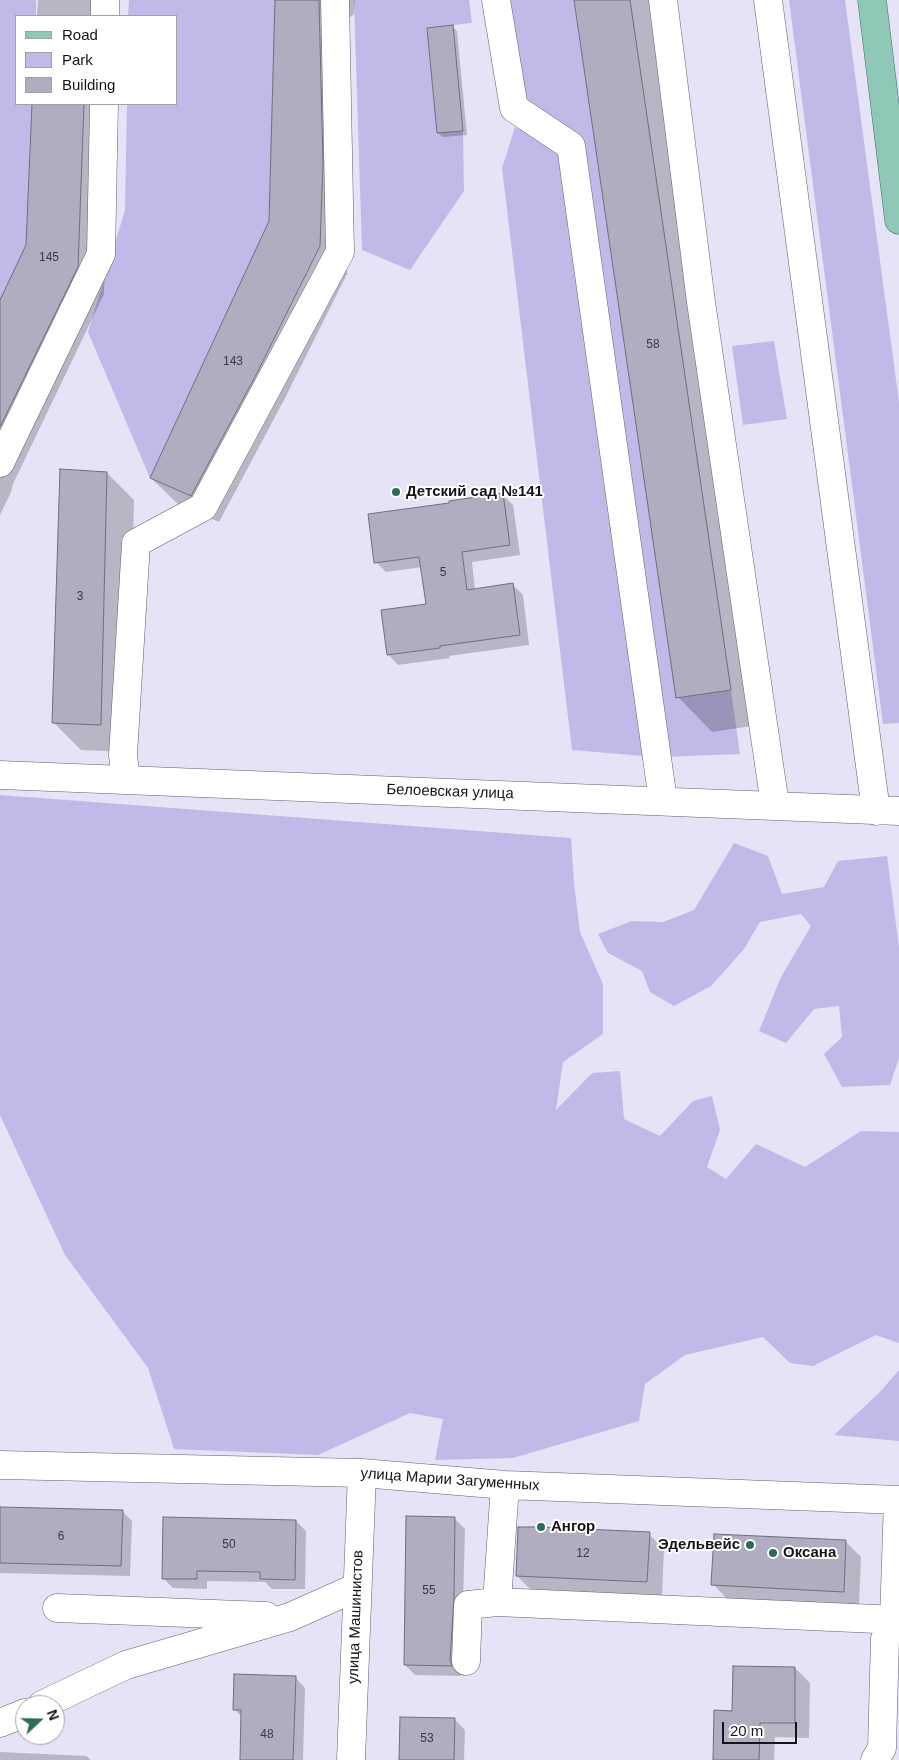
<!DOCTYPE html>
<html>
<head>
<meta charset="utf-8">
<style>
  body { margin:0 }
  #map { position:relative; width:899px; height:1760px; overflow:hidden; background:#e6e3f6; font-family:Arial,sans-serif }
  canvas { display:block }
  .legend { position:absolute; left:15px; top:15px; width:162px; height:90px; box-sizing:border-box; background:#fff; border:1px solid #a1a1a3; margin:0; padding:6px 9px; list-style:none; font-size:15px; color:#15141a }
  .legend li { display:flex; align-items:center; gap:10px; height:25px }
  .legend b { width:25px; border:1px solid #a1a1a3 }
  .north { position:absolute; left:15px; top:1695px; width:50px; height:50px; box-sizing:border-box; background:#fff; border:1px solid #a1a1a3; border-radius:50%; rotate:69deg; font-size:14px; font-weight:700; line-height:20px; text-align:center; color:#15141a }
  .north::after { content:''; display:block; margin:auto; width:18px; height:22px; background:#2c6b59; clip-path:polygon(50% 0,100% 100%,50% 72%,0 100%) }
  .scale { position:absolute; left:722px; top:1722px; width:75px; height:22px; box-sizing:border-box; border:2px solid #15141a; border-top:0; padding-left:6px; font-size:15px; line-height:18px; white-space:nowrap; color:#15141a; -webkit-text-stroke:4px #fff; paint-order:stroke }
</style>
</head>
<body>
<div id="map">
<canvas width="899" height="1760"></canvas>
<ul class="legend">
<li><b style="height:6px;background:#90c8b8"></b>Road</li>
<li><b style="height:14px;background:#c1bae9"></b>Park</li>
<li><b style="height:14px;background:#afadbf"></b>Building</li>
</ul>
<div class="north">N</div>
<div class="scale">20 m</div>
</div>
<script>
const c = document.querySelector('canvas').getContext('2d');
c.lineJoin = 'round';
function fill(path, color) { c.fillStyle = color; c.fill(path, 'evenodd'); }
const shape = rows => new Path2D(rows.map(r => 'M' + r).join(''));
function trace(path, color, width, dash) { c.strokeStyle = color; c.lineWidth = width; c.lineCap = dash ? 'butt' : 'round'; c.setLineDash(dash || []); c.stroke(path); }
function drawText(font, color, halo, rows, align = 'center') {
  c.font = font + ' Arial,sans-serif'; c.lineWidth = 4; c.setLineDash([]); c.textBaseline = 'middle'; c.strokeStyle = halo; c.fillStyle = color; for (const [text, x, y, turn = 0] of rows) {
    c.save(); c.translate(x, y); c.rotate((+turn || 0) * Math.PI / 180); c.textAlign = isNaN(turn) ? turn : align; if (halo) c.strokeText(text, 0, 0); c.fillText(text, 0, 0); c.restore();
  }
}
fill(shape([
  [0,0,36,0,36,16,16,16,16,104,32,104,26,246,0,300],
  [129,0,275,0,269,222,150,478,88,332,125,210,127,104,176,104,176,16,128,16],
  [354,0,469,0,472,23,427,28,437,133,463,131,464,191,410,270,362,250],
  [510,0,574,0,677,698,731,690,740,754,662,757,578,145,523,103],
  [789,0,845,0,899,402,899,723,883,724],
  [515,127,562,149,644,756,572,750,502,168],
  [774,341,787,419,743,425,732,346],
  [0,795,571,838,574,883,580,932,603,984,603,1034,563,1062,556,1110,592,1073,620,1071,624,1119,660,1136,693,1101,712,1096,720,1130,707,1167,726,1179,756,1144,805,1167,861,1131,899,1132,899,1343,876,1335,813,1366,790,1363,763,1337,685,1355,645,1384,639,1421,513,1458,435,1460,443,1419,410,1413,318,1455,174,1449,148,1368,65,1255,0,1115],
  [734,843,768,856,782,894,824,887,838,861,887,856,899,947,899,1058,890,1085,842,1087,824,1054,842,1037,839,1006,814,1009,786,1043,759,1031,781,977,811,926,801,914,760,922,744,949,711,986,674,1006,650,992,642,971,608,953,598,934,632,921,663,922,694,910],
  [899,1370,899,1441,834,1435,880,1392]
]), '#c1bae9');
fill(shape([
  [38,0,96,0,112,16,37,16],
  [276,0,355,0,354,14,348,19,349,192,347,274,284,400,219,522,179,505,151,478,270,221],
  [575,0,669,0,765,724,712,732,678,697],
  [452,26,457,31,467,135,443,137,438,133],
  [33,104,112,104,104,294,13,484,11,492,0,515,0,303,27,246],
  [107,473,134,500,128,752,81,750,54,723],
  [503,495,513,505,520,555,472,562,475,590,513,585,523,595,529,645,449,656,450,658,398,665,388,654,427,605,422,567,386,572,376,562,451,504],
  [0,1508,122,1511,132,1521,130,1576,0,1573],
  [454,1518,465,1529,461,1676,415,1675,405,1665],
  [296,1521,306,1531,305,1589,272,1589,265,1582,207,1581,207,1589,173,1588,163,1578],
  [649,1534,664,1549,662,1596,532,1591,517,1576],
  [846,1542,861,1557,859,1606,728,1600,713,1584],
  [795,1668,810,1683,809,1738,775,1737,774,1760,714,1760,733,1712],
  [295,1677,305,1688,303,1760,241,1760,242,1717,234,1709],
  [454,1719,465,1730,464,1760,400,1760],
  [0,1752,86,1756,91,1760,0,1760]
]), '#0003');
const building = shape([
  [275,0,319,0,323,164,320,246,257,373,191,496,150,478,269,221,275,0],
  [574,0,630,0,731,690,676,698,574,0],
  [453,25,463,131,437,133,427,28,453,25],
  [32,104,84,104,78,267,0,427,0,300,26,245,32,104],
  [60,469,107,472,101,725,52,723,60,469],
  [503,493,510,545,462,552,467,590,513,583,520,635,440,646,440,648,387,655,381,610,426,604,419,557,374,563,368,514,449,503,449,501,503,493],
  [0,1507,123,1510,121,1566,0,1563,0,1507],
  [406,1516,455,1517,454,1599,450,1660,452,1666,404,1665,406,1516],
  [163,1517,296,1520,295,1580,260,1579,260,1572,197,1571,197,1579,162,1579,163,1517],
  [518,1527,541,1527,650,1532,647,1582,516,1576,518,1527],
  [714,1534,846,1540,844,1592,711,1585,714,1534],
  [733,1666,795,1667,795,1723,760,1723,759,1760,713,1760,714,1710,732,1711,733,1666],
  [234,1674,296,1676,293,1760,240,1760,241,1710,233,1710,234,1674],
  [400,1717,455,1718,454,1760,399,1760,400,1717]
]);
fill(building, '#afadbf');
trace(building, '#706d7d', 1);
const minor = shape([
  [496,0,514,108,571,146,663,801],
  [663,0,701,302,775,805],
  [768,0,876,811],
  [105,16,105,0],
  [0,463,101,254,104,104],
  [0,775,899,811],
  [126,780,123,755,136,543,203,507,340,252,335,0],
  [0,1465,362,1473,505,1485,899,1500],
  [497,1602,899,1620],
  [57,1608,266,1616],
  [466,1661,468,1605,497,1602,505,1485],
  [42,1705,126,1665,290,1617,357,1587],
  [0,1723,25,1713],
  [351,1760,362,1473],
  [875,1760,882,1748,885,1639,894,1620,898,1500]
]);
const major = shape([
  [872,0,899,220]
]);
trace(minor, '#605e6d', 29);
trace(major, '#357262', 29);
trace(minor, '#fff', 28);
trace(major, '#90c8b8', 28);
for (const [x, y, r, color] of [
  [396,492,5,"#2c6b59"],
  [541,1527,5,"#2c6b59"],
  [750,1545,5,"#2c6b59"],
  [773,1553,5,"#2c6b59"]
]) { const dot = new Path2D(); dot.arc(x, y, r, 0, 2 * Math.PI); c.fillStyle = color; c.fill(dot); trace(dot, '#fff', 2); }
drawText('12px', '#3c3a43', null, [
  ["145",49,258],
  ["58",653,345],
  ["143",233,362],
  ["5",443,573],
  ["3",80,597],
  ["6",61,1537],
  ["50",229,1545],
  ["12",583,1554],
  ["55",429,1591],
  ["48",267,1735],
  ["53",427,1739]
]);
drawText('bold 15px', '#15141a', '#fff', [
  ["Детский сад №141",406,492],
  ["Ангор",551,1527],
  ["Эдельвейс",740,1545,"right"],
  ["Оксана",783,1553]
], 'left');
drawText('15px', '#15141a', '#fff', [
  ["Белоевская улица",450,792,2],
  ["улица Марии Загуменных",450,1480,4],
  ["улица Машинистов",356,1617,-88]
]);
</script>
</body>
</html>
